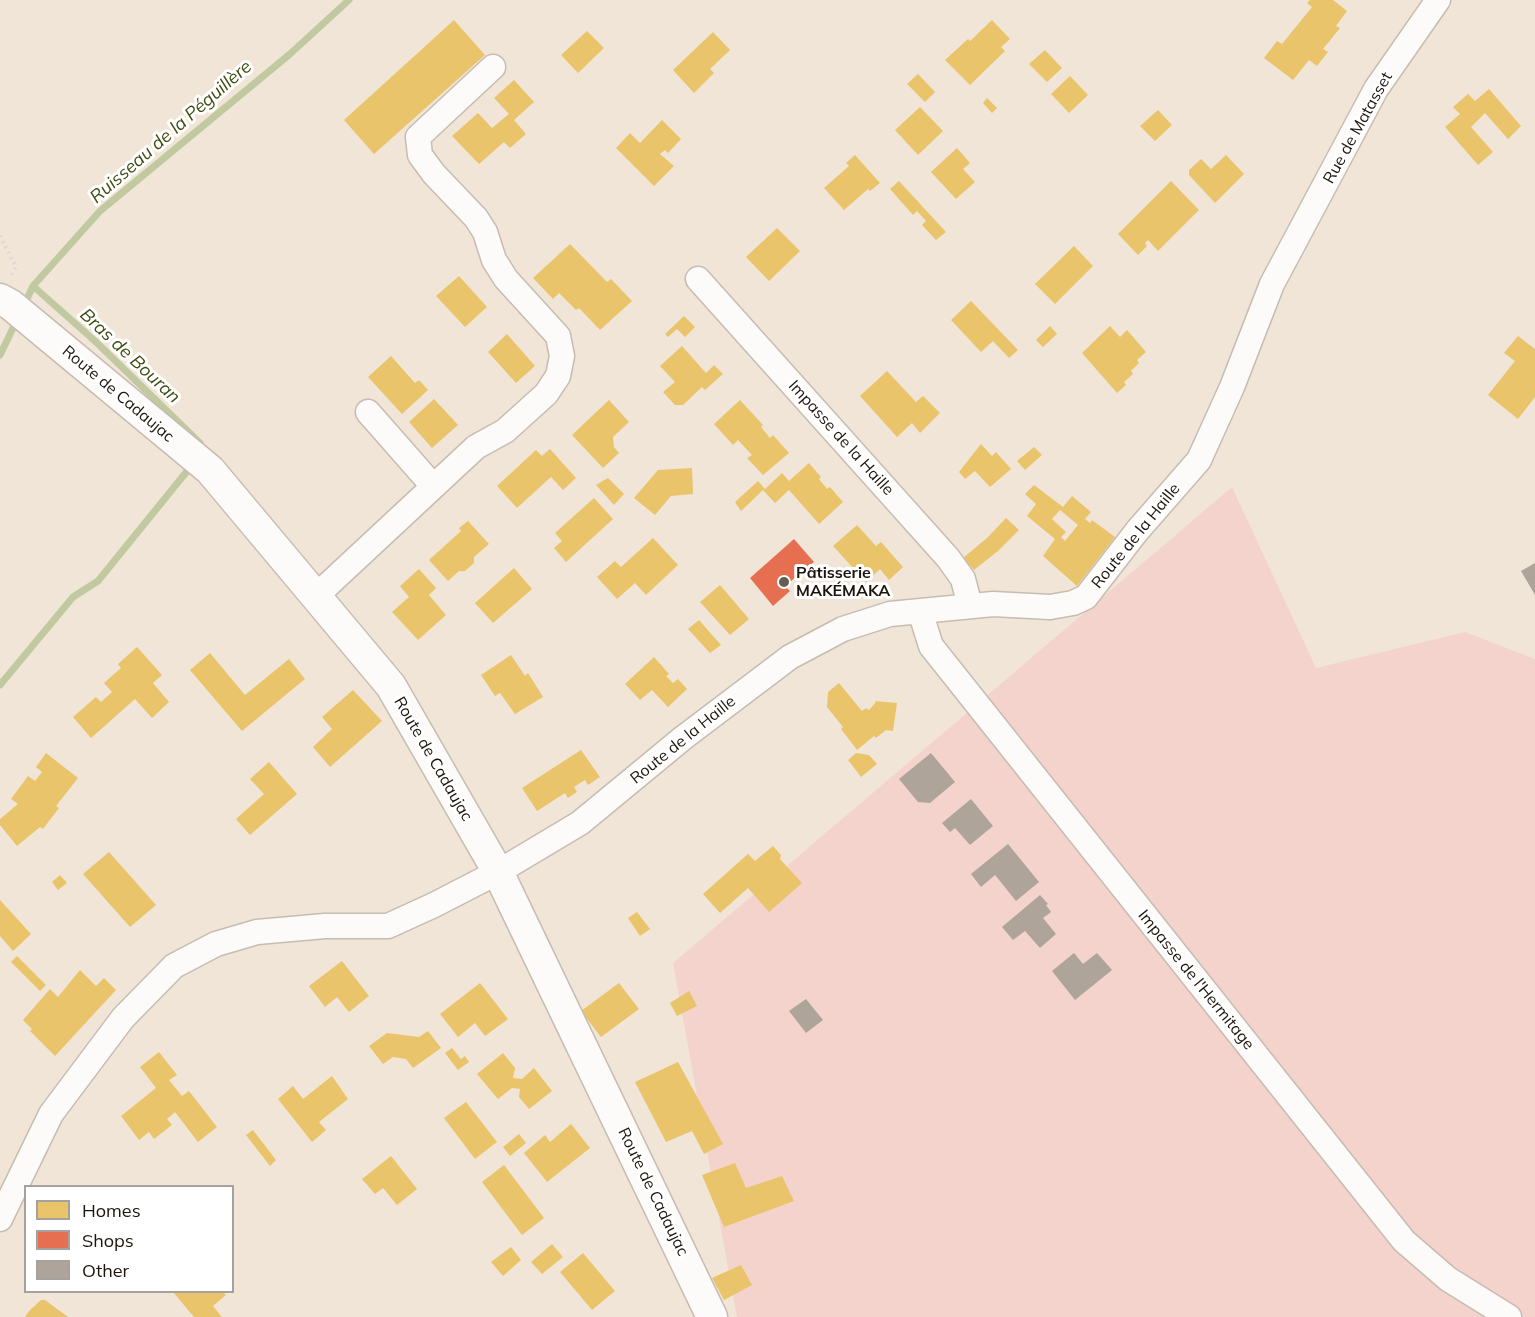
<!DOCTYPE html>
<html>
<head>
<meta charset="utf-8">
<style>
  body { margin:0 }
  #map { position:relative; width:1535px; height:1317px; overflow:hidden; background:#f1e5d7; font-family:Mulish,sans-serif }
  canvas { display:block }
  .legend { position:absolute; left:24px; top:1185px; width:210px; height:108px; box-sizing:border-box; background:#fff; border:2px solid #a5a19e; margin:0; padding:8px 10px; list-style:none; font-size:18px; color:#1d150c }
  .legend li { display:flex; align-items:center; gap:12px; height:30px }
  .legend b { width:30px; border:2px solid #a5a19e }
</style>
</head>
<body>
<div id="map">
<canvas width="1535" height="1317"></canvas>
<ul class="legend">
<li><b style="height:16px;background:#e9c46a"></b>Homes</li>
<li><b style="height:16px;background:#e76f51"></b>Shops</li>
<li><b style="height:16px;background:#aea49a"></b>Other</li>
</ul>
</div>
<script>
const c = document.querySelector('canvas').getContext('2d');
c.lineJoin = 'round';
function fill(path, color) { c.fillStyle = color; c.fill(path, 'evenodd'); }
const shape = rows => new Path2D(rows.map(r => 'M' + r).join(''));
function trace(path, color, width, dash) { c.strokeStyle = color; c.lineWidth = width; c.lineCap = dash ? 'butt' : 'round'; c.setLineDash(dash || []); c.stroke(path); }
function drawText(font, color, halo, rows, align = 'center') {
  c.font = font + ' Mulish,sans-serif'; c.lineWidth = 6; c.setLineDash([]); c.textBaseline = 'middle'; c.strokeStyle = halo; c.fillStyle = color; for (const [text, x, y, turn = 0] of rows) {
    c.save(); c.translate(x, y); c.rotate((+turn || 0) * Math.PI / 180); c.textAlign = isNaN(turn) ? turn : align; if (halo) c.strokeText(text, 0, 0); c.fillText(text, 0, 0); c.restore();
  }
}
fill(shape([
  [1232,487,1316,668,1465,632,1535,659,1535,1317,737,1317,673,963]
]), '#f4d3cd');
fill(shape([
  [1310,0,1333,0,1347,11,1336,26,1340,28,1323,49,1328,52,1317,66,1309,60,1293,80,1264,58,1277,41,1282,44,1312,7,1307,3],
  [454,20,485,55,374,154,344,120],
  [992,20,1010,39,1001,47,1005,51,970,85,945,60,968,39,970,41],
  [587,31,604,48,578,73,561,55],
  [713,32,730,50,710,69,714,73,694,93,673,70],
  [1045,50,1062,68,1047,82,1029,64],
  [918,74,935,92,925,102,907,84],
  [1070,76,1088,95,1069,113,1051,94],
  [514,80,534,102,514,120,526,134,510,148,504,142,479,164,452,136,478,113,492,128,509,114,494,98],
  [1489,89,1521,126,1508,139,1485,113,1471,127,1493,152,1478,165,1445,127,1460,114,1453,107,1468,94,1475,101],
  [987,98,997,108,992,113,983,103],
  [920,107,943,131,918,155,895,130],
  [1158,110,1172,125,1155,141,1140,126],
  [662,120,681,139,668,153,665,150,660,154,674,166,654,186,616,148,630,133,640,143],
  [957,148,970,163,963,169,975,182,956,199,931,172],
  [855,155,880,183,870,191,868,189,844,210,824,188,849,166,846,163],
  [1226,155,1244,174,1215,203,1189,175,1189,170,1201,159,1211,169],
  [899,181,946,232,936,240,922,225,926,221,917,211,913,215,890,189],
  [1171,181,1199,210,1158,251,1148,240,1145,243,1147,246,1138,255,1118,234],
  [777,228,800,251,769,281,746,257],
  [570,244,607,282,611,279,632,301,600,330,579,308,576,310,559,293,553,299,533,278],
  [1074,246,1093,266,1055,304,1035,284],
  [459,276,487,307,465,327,436,296],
  [971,301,1018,350,1009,358,993,341,981,352,951,320],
  [684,316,695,327,685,337,677,329,668,337,665,334],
  [1050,326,1057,334,1043,347,1036,340],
  [1110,326,1120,337,1127,330,1146,352,1137,360,1139,363,1131,371,1133,374,1124,382,1126,385,1117,393,1082,353],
  [507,334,535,366,516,383,488,352],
  [1518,336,1535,349,1535,397,1518,419,1488,395,1515,361,1504,353],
  [682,346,706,373,714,365,723,374,705,390,702,387,683,405,675,405,663,392,675,382,660,366],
  [391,356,415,383,419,380,428,390,402,414,368,377],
  [887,371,916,402,923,396,940,413,920,433,912,423,897,437,860,396],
  [434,399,458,425,432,448,409,422],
  [609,400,629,422,613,437,614,447,619,453,603,468,572,435],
  [740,400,763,425,761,427,770,438,773,435,789,453,763,475,747,458,752,455,738,440,733,445,714,424],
  [981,444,992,456,996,452,1011,469,990,487,975,471,965,479,959,472],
  [1034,447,1042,455,1025,470,1017,461],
  [550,449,576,478,563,490,551,477,517,508,497,486,536,450,542,456],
  [809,463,821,477,819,479,827,489,830,487,843,502,819,524,789,490,775,503,763,490,741,511,735,502,758,481,765,489,782,473,789,481],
  [692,468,693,494,671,496,655,515,634,498,658,470],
  [608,478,624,494,614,505,596,485],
  [1034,485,1063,507,1072,496,1091,512,1085,519,1090,523,1092,520,1115,537,1077,586,1043,556,1055,539,1027,516,1036,504,1025,494],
  [1060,510,1078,525,1065,541,1061,537,1066,532,1052,519],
  [594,498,613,519,566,562,554,548,562,541,555,533],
  [1006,518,1019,530,998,551,974,570,963,558,987,538],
  [468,521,489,544,474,557,474,563,465,571,459,571,448,581,429,560,461,531,459,528],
  [857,525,876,546,881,542,903,567,889,580,880,569,866,582,833,546],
  [653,538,678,565,646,595,635,583,617,599,597,577,615,561,621,567],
  [514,568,532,589,493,623,475,603],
  [419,569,436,588,429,595,446,615,418,640,392,612,409,597,400,586],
  [720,585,749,619,730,635,700,602],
  [699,620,721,645,710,653,688,629],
  [137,647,162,675,153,683,169,702,152,718,135,699,91,738,73,717,96,697,101,702,112,692,104,683,121,668,118,664],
  [210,653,245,695,289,659,305,679,242,731,190,670],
  [511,655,525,676,528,673,543,697,515,714,500,693,495,696,481,675],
  [654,657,669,674,666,676,673,683,678,679,687,689,668,707,652,690,640,700,625,684],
  [839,683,862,711,866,708,869,710,876,702,875,701,897,703,893,731,886,730,876,738,874,736,857,750,841,729,843,727,827,707,828,692],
  [353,690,382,721,330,767,313,747,332,729,322,717],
  [581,750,600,777,588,785,585,780,574,787,577,792,568,798,565,793,537,811,522,788],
  [46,753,78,778,56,806,59,808,43,829,40,827,17,846,0,825,0,819,18,804,11,799,28,776,35,781,42,772,36,767],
  [856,753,869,755,877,764,861,777,848,760],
  [269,762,297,794,250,835,236,819,264,794,250,779],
  [773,846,781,855,780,859,802,883,769,912,748,888,720,913,703,894,748,854,755,861],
  [109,852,156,905,130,927,83,874],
  [60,875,67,883,58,890,52,882],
  [0,900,31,934,13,951,0,936],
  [637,912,650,929,640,936,628,918],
  [17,956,46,985,40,991,11,962],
  [342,961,369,996,349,1012,337,997,325,1007,309,986],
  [80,970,96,986,104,978,116,990,55,1056,30,1031,32,1029,23,1020,50,989,58,997],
  [480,983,508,1019,485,1036,475,1023,458,1037,440,1014],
  [619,983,639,1009,601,1037,581,1011],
  [689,991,697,1006,677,1016,670,1003],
  [428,1031,441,1048,413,1068,406,1059,393,1057,383,1064,369,1046,387,1033,419,1037],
  [452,1048,461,1059,465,1056,469,1062,458,1070,445,1053],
  [159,1052,177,1075,169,1080,182,1096,189,1091,217,1127,198,1142,175,1112,167,1119,172,1125,154,1139,149,1132,139,1140,121,1116,156,1088,140,1067],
  [503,1053,515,1068,513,1078,522,1079,534,1068,552,1091,529,1109,519,1097,520,1089,512,1088,498,1099,477,1074],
  [678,1062,723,1144,704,1154,692,1131,666,1142,635,1082],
  [332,1076,348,1099,319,1122,326,1130,312,1142,278,1099,293,1086,303,1099],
  [466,1102,497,1142,475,1159,444,1118],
  [571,1124,590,1148,547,1182,524,1153,545,1135,550,1142],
  [253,1130,276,1160,270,1166,246,1135],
  [519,1134,526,1143,510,1156,503,1147],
  [391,1156,417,1189,397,1205,383,1188,375,1194,362,1179],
  [735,1163,746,1188,782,1176,794,1201,724,1227,702,1175],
  [504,1165,544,1218,522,1235,482,1182],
  [552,1244,563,1257,542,1274,531,1262],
  [511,1247,521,1260,503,1276,491,1262],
  [583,1253,615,1291,592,1310,560,1272],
  [741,1265,752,1285,724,1300,712,1278],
  [173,1292,223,1292,226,1295,213,1306,222,1317,194,1317],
  [41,1300,45,1300,68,1317,25,1317,29,1311]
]), '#e9c46a');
fill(shape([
  [794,539,814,562,785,586,790,591,773,606,750,578]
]), '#e76f51');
trace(shape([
  [33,286,96,342,200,443],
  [26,301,33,286,100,211,290,54,349,0],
  [0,355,14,326],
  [0,685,73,597,98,581,188,470]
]), '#c1c9a0', 7);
fill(shape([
  [1535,563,1535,595,1521,571],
  [931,753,955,782,930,803,918,802,899,779],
  [971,799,993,826,970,845,955,828,950,832,942,823],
  [1008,844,1039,882,1016,901,995,875,981,887,971,874],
  [1040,895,1048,904,1046,905,1051,912,1043,918,1056,934,1040,948,1025,931,1013,940,1002,927],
  [1074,953,1083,964,1097,953,1112,970,1075,1000,1052,971],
  [806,999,823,1020,806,1033,789,1011]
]), '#aea49a');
const minor = shape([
  [698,279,948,558,963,579,970,606],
  [368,412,433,486],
  [316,596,476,447,505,431,546,394,558,376,562,356,558,336,506,279,494,260,485,232,476,218,434,174,420,155,418,137,493,67],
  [920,611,931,646,1404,1241,1448,1279,1509,1317],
  [0,1219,51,1114,123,1018,174,966,216,944,257,932,325,926,388,926,434,905,498,872,580,823,683,738,790,657,843,629,890,614,993,604,1050,607,1073,603,1086,597,1137,531,1199,460,1232,387,1272,284,1376,89,1438,0]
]);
const tertiary = shape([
  [0,299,11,305,210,470,391,686,498,872,712,1317]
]);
trace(minor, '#c6bcb1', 27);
trace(tertiary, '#c6bcb1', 33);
trace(shape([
  [0,236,16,267,10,278]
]), '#dad7d3', 4, [1.5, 4.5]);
trace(minor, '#fdfbf9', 24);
trace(tertiary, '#fdfbf9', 30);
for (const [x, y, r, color] of [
  [784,582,6,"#675e53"]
]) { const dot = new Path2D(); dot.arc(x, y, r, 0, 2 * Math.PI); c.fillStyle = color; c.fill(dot); trace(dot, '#fff', 2); }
drawText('16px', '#1d150c', '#fff', [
  ["Rue de Matasset",1358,128,-61],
  ["Route de Cadaujac",118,394,40],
  ["Impasse de la Haille",841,438,48],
  ["Route de la Haille",1136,536,-51],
  ["Route de la Haille",683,740,-39],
  ["Route de Cadaujac",433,759,60],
  ["Impasse de l'Hermitage",1196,980,51],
  ["Route de Cadaujac",653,1192,64]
]);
drawText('bold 16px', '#1d150c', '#fff', [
  ["Pâtisserie",796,573],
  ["MAKÉMAKA",796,591]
], 'left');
drawText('italic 18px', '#3d4b0f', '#fff', [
  ["Ruisseau de la Péguillère",171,132,-41],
  ["Bras de Bouran",130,356,43]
]);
</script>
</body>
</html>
